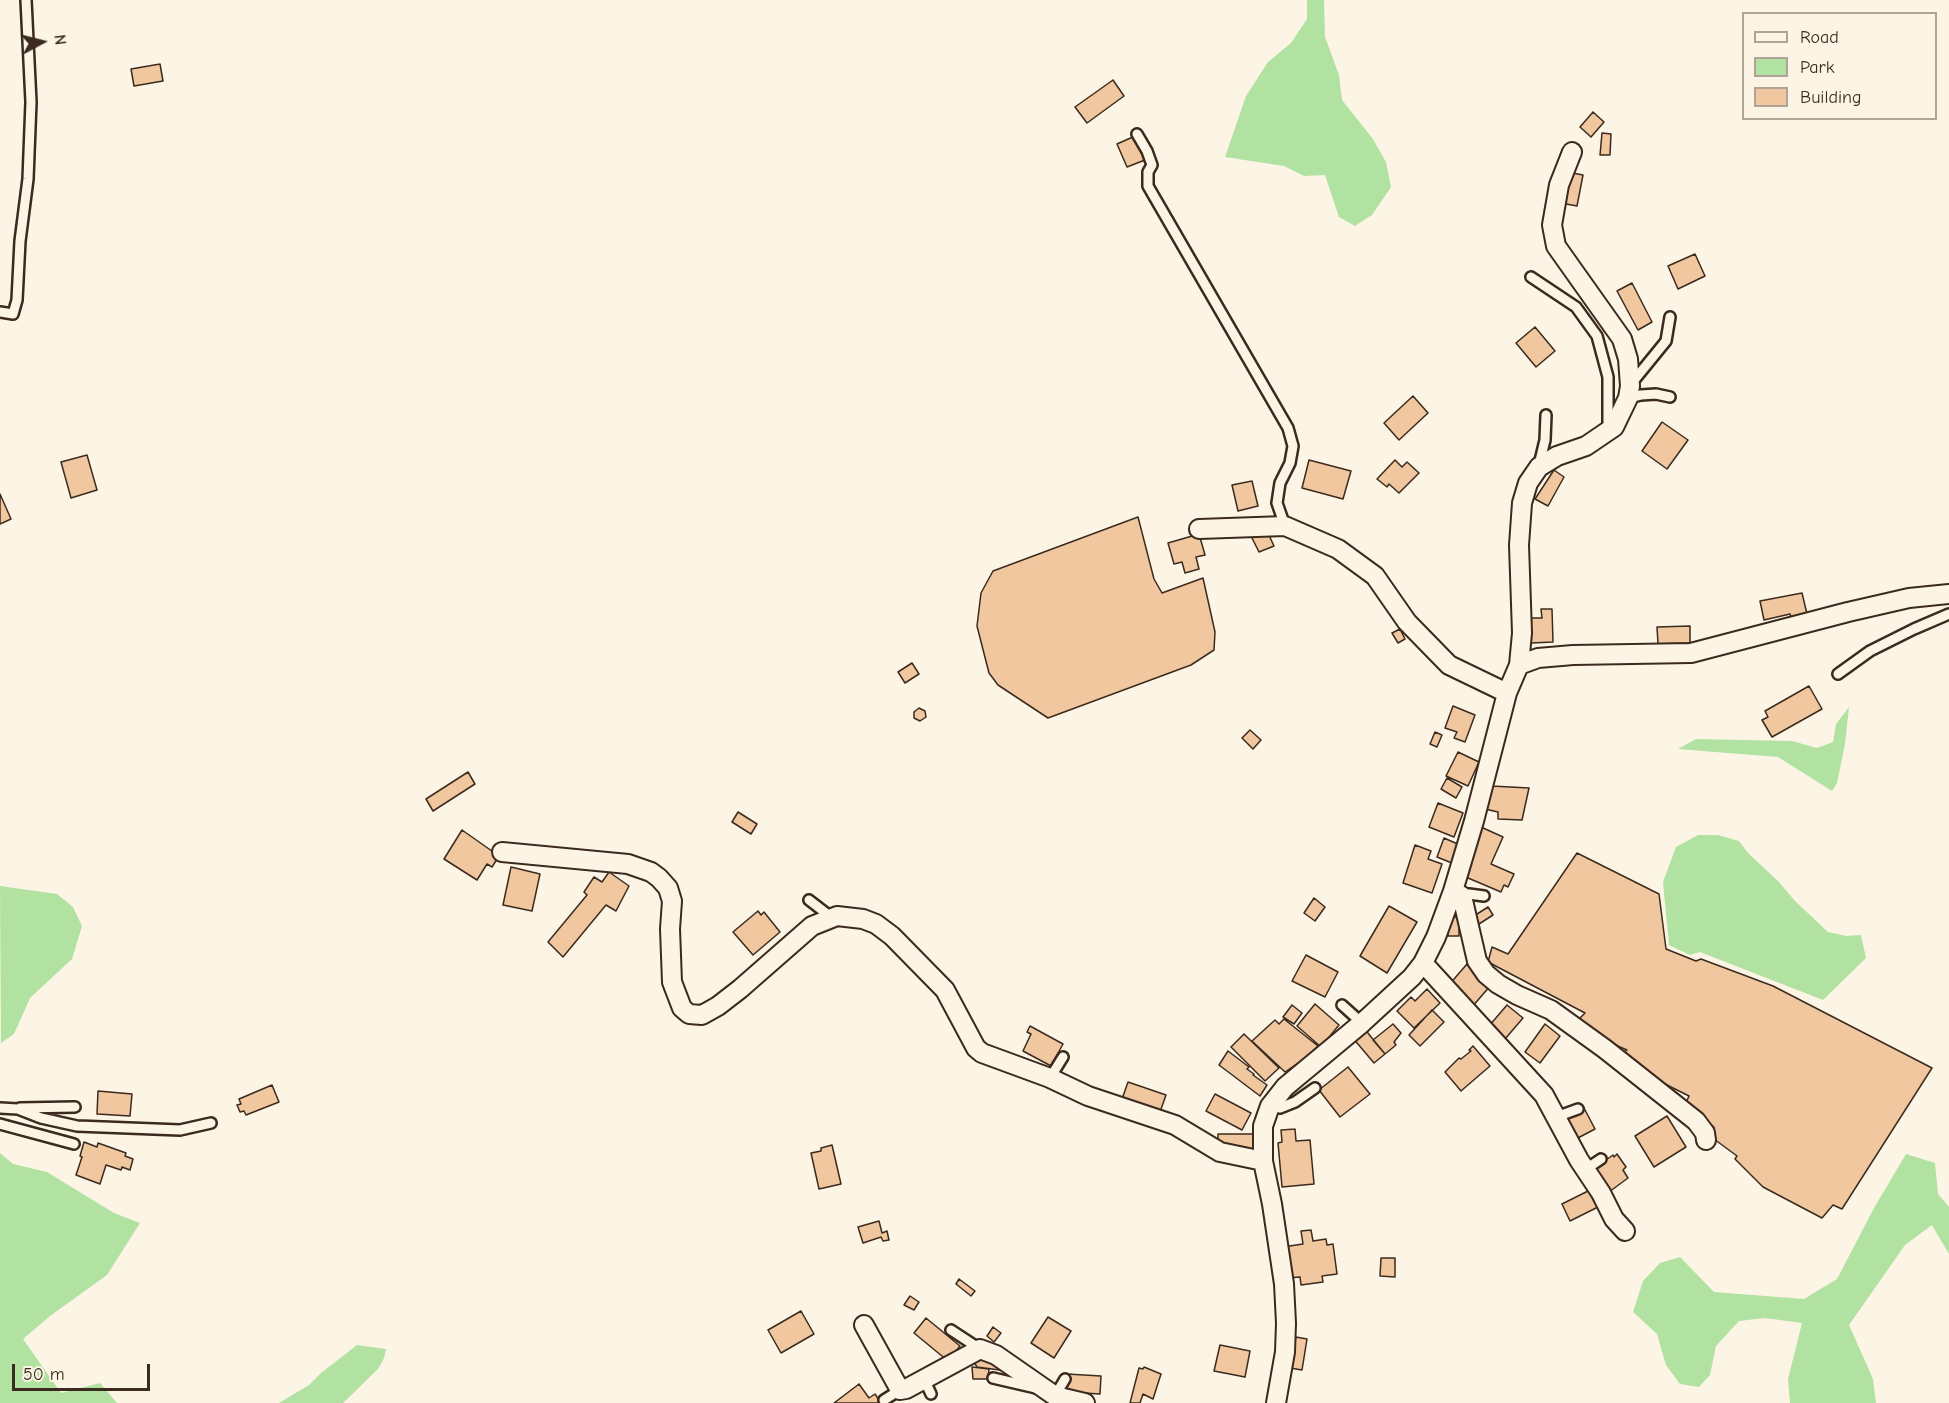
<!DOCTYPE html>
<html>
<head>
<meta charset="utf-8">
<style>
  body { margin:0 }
  #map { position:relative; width:1949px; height:1403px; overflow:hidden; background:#fcf5e5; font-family:"Comic Neue",sans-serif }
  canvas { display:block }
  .legend { position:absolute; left:1742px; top:12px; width:195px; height:108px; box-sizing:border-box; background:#fcf5e5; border:2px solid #afa495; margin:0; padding:8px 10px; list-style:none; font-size:18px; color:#3b2a1e }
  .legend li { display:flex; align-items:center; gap:12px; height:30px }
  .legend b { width:30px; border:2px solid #afa495 }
  .north { position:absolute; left:12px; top:12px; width:60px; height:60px; -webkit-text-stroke:4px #fcf5e5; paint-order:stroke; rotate:83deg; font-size:16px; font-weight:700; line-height:24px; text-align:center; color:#3b2a1e }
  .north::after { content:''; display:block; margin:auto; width:21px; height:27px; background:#3b2a1e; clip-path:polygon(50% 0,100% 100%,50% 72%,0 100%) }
  .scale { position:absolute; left:12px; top:1364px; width:138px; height:27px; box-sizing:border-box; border:3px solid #3b2a1e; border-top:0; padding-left:8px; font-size:18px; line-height:21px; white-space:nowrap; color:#3b2a1e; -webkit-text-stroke:4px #fcf5e5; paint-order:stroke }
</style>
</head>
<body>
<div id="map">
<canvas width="1949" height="1403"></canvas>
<ul class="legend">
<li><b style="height:8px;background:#fcf5e5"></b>Road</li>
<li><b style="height:16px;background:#b1e2a2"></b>Park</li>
<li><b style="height:16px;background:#f0c79f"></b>Building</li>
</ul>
<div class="north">N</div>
<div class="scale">50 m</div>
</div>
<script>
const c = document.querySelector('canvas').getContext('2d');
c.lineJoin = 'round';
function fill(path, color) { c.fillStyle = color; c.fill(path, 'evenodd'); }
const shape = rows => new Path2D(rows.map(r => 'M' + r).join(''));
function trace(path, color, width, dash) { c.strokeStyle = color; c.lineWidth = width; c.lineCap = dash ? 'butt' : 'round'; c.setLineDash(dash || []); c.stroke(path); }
fill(shape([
  [1307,0,1324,0,1325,37,1339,75,1342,100,1373,139,1386,162,1391,187,1372,215,1355,226,1339,217,1325,175,1304,176,1284,166,1225,157,1246,96,1268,62,1291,43,1307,19],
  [1849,707,1845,744,1837,783,1832,791,1778,757,1678,749,1696,739,1792,741,1817,748,1833,742,1836,724],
  [1698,835,1718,835,1739,841,1748,853,1778,881,1795,901,1828,932,1846,936,1861,935,1866,958,1823,1000,1700,952,1690,955,1669,945,1663,882,1676,847],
  [0,886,57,894,73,907,82,926,72,959,30,998,14,1034,1,1043],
  [0,1153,13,1164,47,1172,114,1213,140,1223,107,1275,50,1316,23,1339,61,1393,100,1383,117,1403,0,1403],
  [1906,1154,1935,1163,1938,1194,1949,1207,1949,1254,1932,1225,1905,1245,1849,1325,1873,1379,1876,1403,1790,1403,1788,1379,1802,1323,1765,1318,1739,1321,1716,1346,1710,1375,1699,1387,1680,1384,1666,1365,1657,1334,1633,1312,1643,1281,1660,1263,1680,1257,1714,1292,1804,1299,1837,1279,1874,1208],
  [357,1345,386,1349,384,1358,378,1369,343,1403,279,1403,309,1385,321,1373]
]), '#b1e2a2');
const building = shape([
  [160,64,163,81,134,86,131,69,160,64],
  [1113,80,1124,96,1087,123,1075,107,1113,80],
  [1593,112,1604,122,1591,137,1580,127,1593,112],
  [1602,133,1611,134,1610,155,1600,155,1602,133],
  [1135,136,1145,160,1127,167,1117,144,1135,136],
  [1567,172,1583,175,1577,206,1561,203,1567,172],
  [1695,254,1705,276,1678,289,1668,266,1695,254],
  [1632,283,1652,322,1638,330,1617,291,1632,283],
  [1535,327,1555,351,1536,367,1516,343,1535,327],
  [1413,396,1428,413,1399,440,1384,423,1413,396],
  [1662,422,1688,440,1667,469,1642,451,1662,422],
  [87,455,97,490,71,498,61,462,87,455],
  [1309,460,1351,471,1343,499,1302,488,1309,460],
  [1395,460,1402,467,1407,462,1419,473,1399,493,1389,484,1387,487,1377,479,1395,460],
  [1554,470,1564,477,1548,506,1535,499,1554,470],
  [1252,481,1258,506,1238,511,1232,485,1252,481],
  [0,494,11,519,0,524,0,494],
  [1138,517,1154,579,1162,593,1203,578,1215,632,1214,650,1191,665,1048,718,998,685,989,673,977,626,981,593,993,571,1138,517],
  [1267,531,1274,546,1259,552,1252,538,1267,531],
  [1199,534,1205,555,1196,557,1199,569,1185,573,1182,562,1174,564,1168,543,1199,534],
  [1802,593,1807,614,1791,617,1790,614,1764,620,1760,601,1802,593],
  [1541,609,1552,609,1553,642,1531,643,1530,618,1542,618,1541,609],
  [1690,626,1690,643,1658,644,1657,627,1690,626],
  [1400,629,1405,639,1398,643,1392,633,1400,629],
  [912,663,919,674,905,683,898,672,912,663],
  [1809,686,1822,709,1772,737,1762,720,1768,717,1765,711,1809,686],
  [1453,706,1475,715,1465,742,1454,738,1457,732,1445,728,1453,706],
  [919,708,925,711,926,717,920,721,914,718,914,712,919,708],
  [1250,730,1261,740,1253,749,1242,738,1250,730],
  [1435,732,1442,735,1437,747,1430,744,1435,732],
  [1458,752,1479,762,1468,786,1446,776,1458,752],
  [468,772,475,784,433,811,426,799,468,772],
  [1447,778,1462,787,1456,798,1441,789,1447,778],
  [1492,786,1529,788,1522,820,1498,819,1498,812,1485,809,1492,786],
  [1438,803,1463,813,1454,837,1429,827,1438,803],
  [738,812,757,824,751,834,732,822,738,812],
  [1481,827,1503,837,1491,864,1514,874,1508,887,1504,885,1501,892,1461,875,1481,827],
  [462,830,499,856,492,867,487,864,477,880,444,859,462,830],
  [1444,838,1460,845,1452,863,1437,857,1444,838],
  [1415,845,1431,851,1428,859,1442,864,1432,893,1403,883,1415,845],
  [1577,853,1659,894,1666,949,1696,961,1701,959,1773,986,1932,1068,1842,1209,1833,1205,1822,1218,1763,1187,1735,1159,1737,1156,1714,1139,1714,1127,1685,1105,1689,1096,1649,1076,1623,1053,1627,1050,1606,1041,1579,1019,1585,1013,1488,962,1492,947,1508,954,1577,853],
  [511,867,540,874,532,911,503,905,511,867],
  [609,872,629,886,616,911,606,905,563,957,548,942,587,895,584,892,594,877,602,882,609,872],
  [1314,898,1325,907,1315,921,1304,913,1314,898],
  [1389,906,1417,922,1387,973,1360,956,1389,906],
  [1488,907,1493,915,1479,924,1474,916,1488,907],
  [758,911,761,915,764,912,780,932,753,955,733,932,758,911],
  [1448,917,1459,917,1459,936,1448,936,1448,917],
  [1306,955,1338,972,1325,997,1292,981,1306,955],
  [1467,964,1491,985,1472,1007,1448,986,1467,964],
  [1427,989,1440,1003,1414,1028,1397,1011,1411,997,1415,1001,1427,989],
  [1315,1004,1339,1025,1321,1047,1297,1026,1315,1004],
  [1292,1005,1302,1013,1294,1024,1283,1017,1292,1005],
  [1507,1005,1523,1018,1505,1039,1489,1026,1507,1005],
  [1432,1010,1444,1022,1420,1046,1409,1035,1432,1010],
  [1284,1019,1318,1046,1307,1057,1285,1072,1252,1041,1275,1020,1279,1024,1284,1019],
  [1393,1024,1401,1033,1394,1042,1396,1045,1385,1054,1373,1040,1393,1024],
  [1545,1024,1560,1036,1540,1063,1525,1052,1545,1024],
  [1030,1026,1063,1044,1051,1066,1023,1051,1031,1034,1027,1032,1030,1026],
  [1363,1027,1385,1054,1374,1063,1352,1037,1363,1027],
  [1244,1034,1279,1068,1265,1081,1231,1047,1244,1034],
  [1473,1046,1490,1066,1461,1091,1445,1072,1459,1058,1461,1059,1471,1051,1469,1050,1473,1046],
  [1228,1051,1249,1067,1247,1069,1254,1074,1253,1075,1267,1085,1260,1096,1219,1065,1228,1051],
  [1348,1067,1370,1094,1340,1117,1319,1090,1348,1067],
  [1128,1082,1166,1095,1160,1112,1122,1099,1128,1082],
  [272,1085,279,1102,246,1115,244,1111,240,1112,237,1105,241,1104,239,1099,272,1085],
  [98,1091,132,1094,130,1116,97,1114,98,1091],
  [1215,1094,1251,1113,1242,1130,1206,1111,1215,1094],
  [1584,1108,1595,1129,1576,1139,1565,1119,1584,1108],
  [1667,1116,1686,1147,1654,1167,1635,1136,1667,1116],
  [1295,1129,1296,1141,1310,1140,1314,1184,1282,1187,1278,1143,1282,1142,1281,1130,1295,1129],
  [1218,1134,1254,1134,1254,1150,1218,1143,1218,1134],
  [84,1142,97,1147,98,1143,126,1153,125,1156,133,1159,130,1170,122,1167,121,1170,106,1165,100,1184,76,1175,82,1157,80,1156,84,1142],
  [832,1145,841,1184,819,1189,811,1153,821,1151,821,1148,832,1145],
  [1617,1154,1626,1167,1623,1170,1628,1178,1609,1192,1593,1169,1613,1155,1614,1157,1617,1154],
  [1590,1190,1598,1207,1570,1221,1562,1204,1590,1190],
  [879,1221,882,1233,887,1231,889,1240,883,1241,881,1237,863,1243,858,1227,879,1221],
  [1311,1230,1313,1241,1326,1239,1327,1245,1333,1244,1337,1274,1322,1276,1323,1282,1301,1285,1300,1277,1287,1278,1283,1247,1303,1244,1301,1231,1311,1230],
  [1381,1258,1395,1258,1395,1277,1380,1276,1381,1258],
  [959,1279,975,1291,971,1296,956,1284,959,1279],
  [910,1296,919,1302,914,1310,904,1305,910,1296],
  [801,1311,814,1334,781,1353,768,1330,801,1311],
  [1048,1317,1071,1331,1054,1358,1031,1343,1048,1317],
  [926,1318,960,1346,948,1361,914,1333,926,1318],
  [993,1327,1001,1333,994,1342,987,1336,993,1327],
  [1296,1337,1307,1339,1302,1370,1290,1368,1296,1337],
  [1220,1345,1250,1351,1245,1377,1214,1371,1220,1345],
  [984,1355,1007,1371,977,1367,971,1357,984,1355],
  [972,1367,989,1369,988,1379,973,1379,972,1367],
  [1144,1367,1161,1374,1153,1399,1143,1394,1140,1403,1130,1403,1139,1368,1143,1369,1144,1367],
  [1067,1374,1101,1376,1100,1394,1067,1392,1067,1374],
  [859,1384,869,1398,875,1394,881,1403,834,1403,859,1384]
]);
fill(building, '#f0c79f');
trace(building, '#3b2a1e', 1.5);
const service = shape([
  [1137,134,1147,151,1152,165,1148,172,1148,186,1288,428,1293,446,1290,463,1280,483,1277,503,1285,526],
  [1531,277,1576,307,1597,336,1608,377,1608,429],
  [0,312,13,314,17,300,20,241,28,179,31,102,26,0],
  [1631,384,1666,341,1670,317],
  [1628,398,1641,395,1656,394,1670,397],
  [1539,465,1545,440,1546,415],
  [1838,674,1870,651,1914,629,1949,614],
  [1462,896,1469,894,1484,896],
  [809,900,831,917],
  [1342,1005,1362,1023],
  [1050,1078,1063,1057],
  [1270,1106,1280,1108,1295,1102,1315,1088],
  [0,1108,18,1109,41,1118,77,1126,180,1130,211,1123],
  [20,1108,75,1107],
  [1556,1117,1578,1109],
  [0,1124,74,1144],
  [1586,1169,1601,1159],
  [951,1330,980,1349],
  [993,1378,1036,1388],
  [924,1379,931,1394],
  [1055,1396,1065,1379],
  [884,1400,900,1390]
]);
const minor = shape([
  [1199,529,1285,526,1338,549,1375,576,1407,622,1449,665,1507,693],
  [1519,665,1522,633,1519,545,1522,503,1528,483,1539,467,1557,456,1586,446,1614,427,1628,398,1630,386,1628,359,1622,339,1556,246,1552,225,1559,185,1572,152],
  [502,852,628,864,651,872,659,878,668,888,672,901,670,929,672,982,682,1008,689,1014,702,1015,718,1006,740,989,812,926,837,916,863,919,876,924,892,936,945,990,976,1048,982,1053,1050,1078,1088,1096,1175,1125,1220,1152,1263,1161],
  [1453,891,1462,896,1477,961,1486,974,1498,984,1517,995,1551,1010,1605,1049,1696,1121,1705,1133,1706,1140],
  [1423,963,1544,1095,1579,1160,1601,1193,1614,1219,1625,1231],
  [864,1325,900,1390,906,1389,980,1349,996,1355,1055,1396,1085,1403],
  [1276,1403,1285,1352,1286,1323,1284,1284,1272,1204,1263,1161,1263,1126,1270,1106,1285,1087,1362,1023,1412,977,1423,963,1436,937,1453,891,1474,821,1507,693,1519,665,1538,658,1573,655,1691,653,1848,612,1909,598,1949,594]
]);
trace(service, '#3b2a1e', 14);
trace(minor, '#3b2a1e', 22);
trace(service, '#fcf5e5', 9);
trace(minor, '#fcf5e5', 18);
</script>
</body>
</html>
